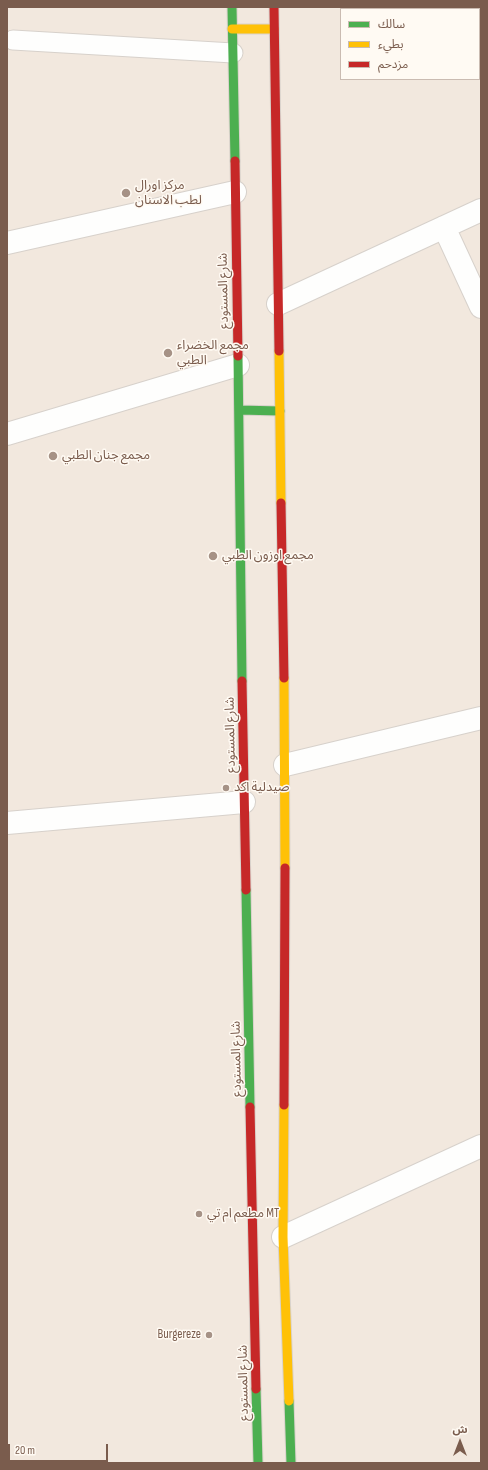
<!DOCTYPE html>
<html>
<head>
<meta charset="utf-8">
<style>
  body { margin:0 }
  #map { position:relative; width:488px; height:1470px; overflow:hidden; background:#f9f5f0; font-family:"Sofia Sans Condensed","Noto Sans Arabic",sans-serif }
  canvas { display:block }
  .frame { position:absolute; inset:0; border:8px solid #7a5c4d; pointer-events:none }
  .legend { position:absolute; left:340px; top:8px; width:140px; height:72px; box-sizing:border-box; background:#fffaf3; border:1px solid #cabbb1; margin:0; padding:5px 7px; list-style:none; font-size:12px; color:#7a5c4d }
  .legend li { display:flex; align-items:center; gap:8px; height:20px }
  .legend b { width:20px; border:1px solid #cabbb1 }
  .north { position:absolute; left:440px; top:1422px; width:40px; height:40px; -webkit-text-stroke:3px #fffaf3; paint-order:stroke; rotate:0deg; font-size:11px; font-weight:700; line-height:16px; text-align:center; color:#7a5c4d }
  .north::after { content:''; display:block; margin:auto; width:14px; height:18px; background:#7a5c4d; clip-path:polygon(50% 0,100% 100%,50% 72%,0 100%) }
  .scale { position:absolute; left:8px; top:1444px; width:100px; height:18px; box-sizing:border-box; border:2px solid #7a5c4d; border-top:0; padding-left:5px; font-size:12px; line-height:14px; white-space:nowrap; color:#7a5c4d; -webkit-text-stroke:3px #fffaf3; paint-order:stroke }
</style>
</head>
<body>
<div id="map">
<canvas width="488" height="1470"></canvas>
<div class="frame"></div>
<ul class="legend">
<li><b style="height:5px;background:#4caf50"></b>سالك</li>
<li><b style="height:5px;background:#ffc107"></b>بطيء</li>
<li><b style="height:5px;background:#c62828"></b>مزدحم</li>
</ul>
<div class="north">ش</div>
<div class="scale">20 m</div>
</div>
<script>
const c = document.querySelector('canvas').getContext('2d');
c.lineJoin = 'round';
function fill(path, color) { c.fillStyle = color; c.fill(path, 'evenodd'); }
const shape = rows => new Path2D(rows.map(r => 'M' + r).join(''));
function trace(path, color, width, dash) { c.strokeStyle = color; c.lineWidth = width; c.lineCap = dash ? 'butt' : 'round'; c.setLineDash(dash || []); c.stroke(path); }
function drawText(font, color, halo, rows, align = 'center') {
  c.font = font + ' "Sofia Sans Condensed","Noto Sans Arabic",sans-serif'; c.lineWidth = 3; c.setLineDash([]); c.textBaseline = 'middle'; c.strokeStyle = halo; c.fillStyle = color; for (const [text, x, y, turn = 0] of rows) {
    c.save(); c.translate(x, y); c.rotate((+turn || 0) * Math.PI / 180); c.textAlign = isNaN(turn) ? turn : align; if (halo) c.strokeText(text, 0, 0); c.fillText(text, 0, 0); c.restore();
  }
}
fill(shape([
  [7,7,481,7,481,1463,7,1463],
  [341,9,479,9,479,79,341,79]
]), '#f2e8de');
const lane = shape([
  [13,40,233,53]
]);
const street = shape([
  [444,227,481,307],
  [7,243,235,192],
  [278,304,481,210],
  [7,434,238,365],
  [285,765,481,718],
  [7,823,244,802],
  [283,1237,481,1146]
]);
const fast = shape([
  [232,7,235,161],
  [238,356,242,681],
  [239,410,280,411],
  [246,890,250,1107],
  [256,1389,258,1463],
  [289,1401,291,1463]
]);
const slow = shape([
  [232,29,274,29],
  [279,351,281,503],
  [284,678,285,868],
  [284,1105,283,1237,289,1401]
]);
const jam = shape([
  [274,7,279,351],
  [235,161,238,356],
  [281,503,284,678],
  [242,681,246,890],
  [284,1105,285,868],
  [250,1107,256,1389]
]);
trace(lane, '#d7d1cb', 21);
trace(street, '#d7d1cb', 24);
trace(fast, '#d9d2cb', 11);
trace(slow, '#d9d2cb', 11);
trace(jam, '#d9d2cb', 11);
trace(lane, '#fefefd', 19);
trace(street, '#fefefd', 22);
trace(fast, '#4caf50', 9);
trace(slow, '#ffc107', 9);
trace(jam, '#c62828', 9);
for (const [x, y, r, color] of [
  [126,193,5,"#a69286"],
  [168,353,5,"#a69286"],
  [53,456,5,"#a69286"],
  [213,556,5,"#a69286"],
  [226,788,4,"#a69286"],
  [199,1214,4,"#a69286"],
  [209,1335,4,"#a69286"]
]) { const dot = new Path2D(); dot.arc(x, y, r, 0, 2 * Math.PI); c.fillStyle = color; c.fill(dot); trace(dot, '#fffaf3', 1.5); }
drawText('13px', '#7a5c4d', '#fffaf3', [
  ["مركز اورال",135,186],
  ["لطب الاسنان",135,201],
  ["مجمع الخضراء",177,346],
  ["الطبي",177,361],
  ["مجمع جنان الطبي",62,456],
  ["مجمع اوزون الطبي",222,556],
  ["صيدلية اكد",234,788],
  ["مطعم ام تي MT",207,1214],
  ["Burgereze",201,1335,"right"]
], 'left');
drawText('13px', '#7a5c4d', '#fffaf3', [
  ["شارع المستودع",224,291,-91],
  ["شارع المستودع",231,735,-91],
  ["شارع المستودع",237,1059,-91],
  ["شارع المستودع",244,1383,-91]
]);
</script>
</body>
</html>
